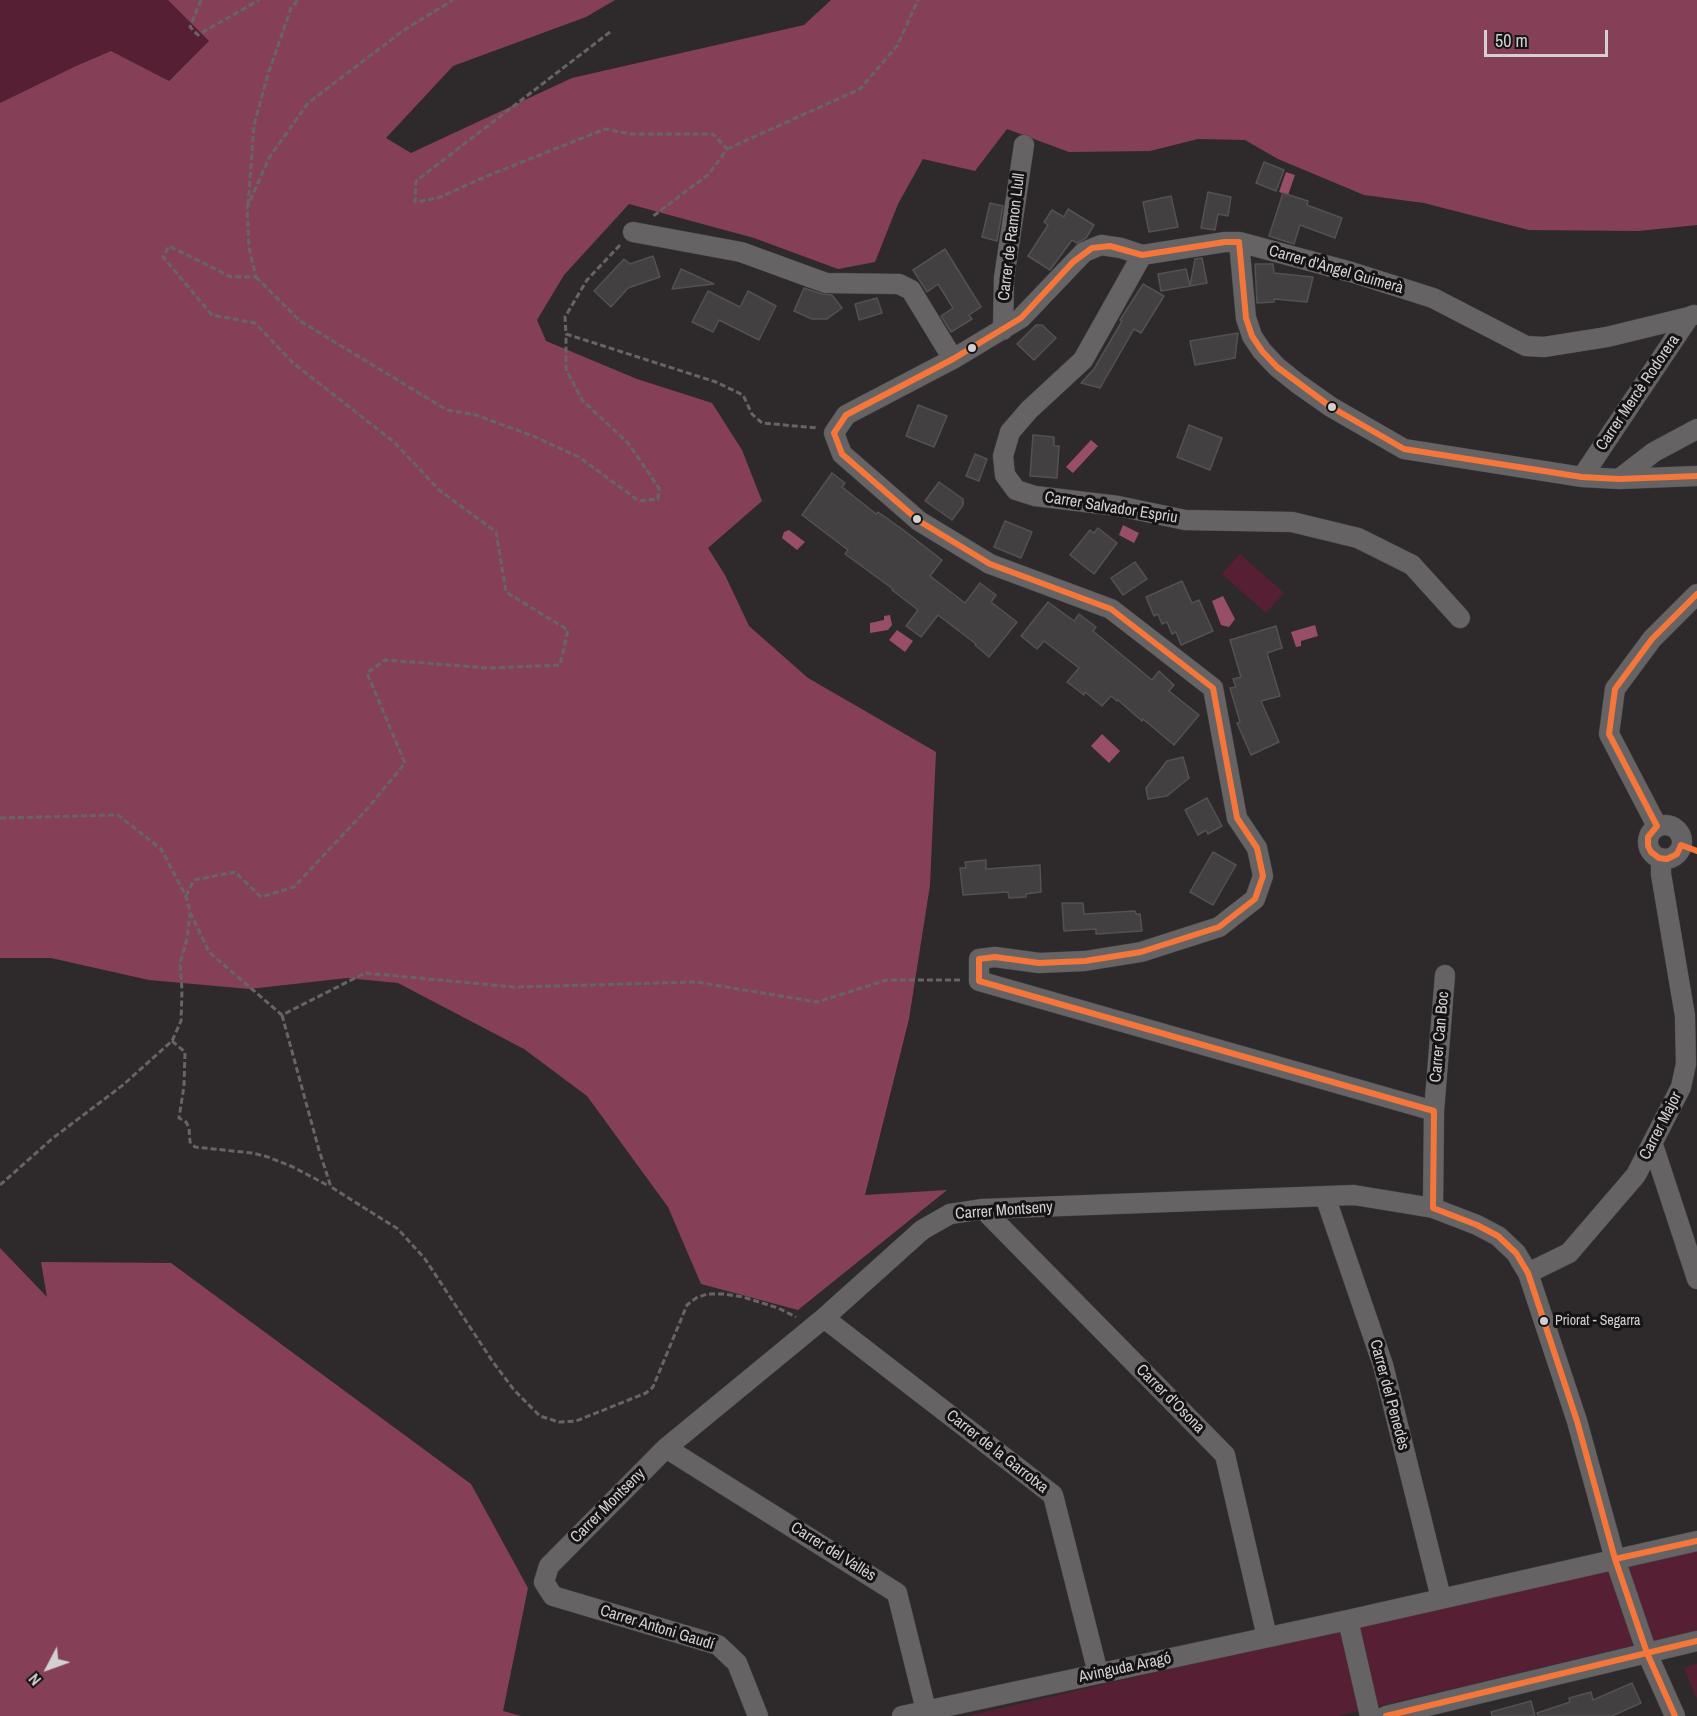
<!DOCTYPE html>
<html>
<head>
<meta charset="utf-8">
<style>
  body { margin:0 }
  #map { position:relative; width:1697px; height:1716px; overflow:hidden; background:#2e2a2c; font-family:"Archivo Narrow",sans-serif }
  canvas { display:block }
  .north { position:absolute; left:18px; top:1638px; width:60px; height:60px; -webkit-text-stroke:4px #151313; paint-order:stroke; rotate:229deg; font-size:16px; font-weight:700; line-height:24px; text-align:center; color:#d4d0d1 }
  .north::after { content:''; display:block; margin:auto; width:21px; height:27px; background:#d4d0d1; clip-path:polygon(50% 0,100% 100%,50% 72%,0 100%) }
  .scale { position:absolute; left:1484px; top:30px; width:124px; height:27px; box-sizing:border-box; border:3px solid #d4d0d1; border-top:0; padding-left:8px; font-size:18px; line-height:21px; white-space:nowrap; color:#d4d0d1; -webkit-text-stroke:4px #151313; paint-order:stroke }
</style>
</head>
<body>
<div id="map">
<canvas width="1697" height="1716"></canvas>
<div class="north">N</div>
<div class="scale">50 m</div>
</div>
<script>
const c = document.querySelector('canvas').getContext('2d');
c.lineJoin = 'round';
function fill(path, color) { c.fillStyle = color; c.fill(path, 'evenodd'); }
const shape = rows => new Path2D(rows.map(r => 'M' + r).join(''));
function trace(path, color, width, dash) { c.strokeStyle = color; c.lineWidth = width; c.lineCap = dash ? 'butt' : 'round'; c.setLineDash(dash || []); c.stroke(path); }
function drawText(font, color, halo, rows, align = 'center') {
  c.font = font + ' "Archivo Narrow",sans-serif'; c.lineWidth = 6; c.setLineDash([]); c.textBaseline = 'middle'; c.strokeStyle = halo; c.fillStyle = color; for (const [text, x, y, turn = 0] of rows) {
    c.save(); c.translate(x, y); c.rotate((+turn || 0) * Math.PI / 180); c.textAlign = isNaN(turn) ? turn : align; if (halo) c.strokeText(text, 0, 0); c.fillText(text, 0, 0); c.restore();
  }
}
fill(shape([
  [0,0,168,0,209,41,168,81,111,51,76,66,0,103],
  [1240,554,1284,593,1266,613,1222,574],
  [1697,1547,1697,1635,1631,1646,1338,1716,967,1716],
  [1697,1664,1697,1699,1684,1668]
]), '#571f34');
fill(shape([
  [168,0,615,0,586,17,453,66,386,138,411,153,572,78,804,25,831,0,1697,0,1697,225,1638,231,1529,230,1424,203,1364,195,1278,159,1245,140,1198,139,1150,151,1069,152,1007,129,975,171,923,159,898,204,875,262,838,269,754,238,629,204,564,275,537,320,546,341,637,379,712,403,742,450,762,501,708,548,725,575,749,626,808,678,936,752,930,885,909,1019,865,1195,947,1190,798,1310,701,1284,668,1207,587,1096,524,1049,398,983,347,978,249,989,149,980,51,958,0,958,0,103,76,66,111,51,169,81,209,41],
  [0,1248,47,1297,41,1262,171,1263,471,1484,528,1588,503,1711,521,1716,0,1716]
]), '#854057');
fill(shape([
  [1286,172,1295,175,1288,195,1279,192],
  [1091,440,1098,446,1073,473,1066,467],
  [1123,525,1139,533,1134,543,1119,535],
  [789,530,805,542,797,550,782,538,784,532],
  [1223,596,1235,619,1229,627,1221,625,1212,601],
  [890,615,892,625,888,630,870,633,870,623,884,620,884,616],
  [1315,625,1318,636,1301,641,1301,646,1296,647,1291,632],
  [897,630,913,641,905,652,889,640],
  [1102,734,1120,751,1109,763,1091,746]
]), '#984e66');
const building = shape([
  [1264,162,1284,170,1276,191,1256,183,1264,162],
  [1208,192,1231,197,1228,216,1218,214,1215,230,1201,228,1208,192],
  [1283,193,1308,201,1307,205,1342,218,1335,238,1300,225,1294,244,1269,236,1283,193],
  [1171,196,1178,227,1149,232,1143,202,1171,196],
  [990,203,1003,206,997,241,982,237,990,203],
  [1068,209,1094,225,1086,238,1077,243,1072,240,1050,270,1028,256,1048,225,1044,222,1052,210,1064,217,1068,209],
  [945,249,981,307,969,315,972,319,951,332,941,316,953,308,938,284,927,292,913,270,945,249],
  [653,256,660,277,628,288,611,307,594,291,624,259,630,264,653,256],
  [1202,258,1207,283,1190,286,1195,259,1202,258],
  [1255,264,1273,264,1274,273,1313,277,1307,302,1274,299,1274,302,1257,303,1255,264],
  [681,269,714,284,672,289,681,269],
  [1186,269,1190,286,1161,291,1158,274,1186,269],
  [1143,284,1164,296,1141,333,1134,329,1100,388,1081,383,1094,369,1122,321,1120,320,1143,284],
  [804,288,822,294,832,295,842,308,827,319,812,319,794,311,804,288],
  [708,291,740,307,748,291,776,306,759,340,719,320,713,332,692,322,708,291],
  [877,298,882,313,859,320,855,304,877,298],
  [1036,325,1042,325,1056,338,1034,360,1017,344,1036,325],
  [1238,333,1235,358,1195,365,1190,341,1238,333],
  [918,405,947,416,934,447,906,436,918,405],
  [1189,425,1222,438,1210,470,1177,457,1189,425],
  [1033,435,1054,437,1054,446,1059,446,1057,478,1030,476,1033,435],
  [975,454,987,459,979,481,966,476,975,454],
  [832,473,845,483,842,487,876,514,878,512,902,529,942,560,930,576,965,603,980,583,996,595,991,602,1017,622,989,657,975,645,976,644,938,615,921,637,906,626,918,610,892,590,893,589,845,554,848,550,802,515,832,473],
  [939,482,963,499,963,505,952,520,925,501,939,482],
  [1005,521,1032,532,1021,558,994,547,1005,521],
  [1098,528,1117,543,1094,574,1070,555,1090,530,1094,533,1098,528],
  [1135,562,1147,579,1123,595,1111,578,1135,562],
  [1182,581,1192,603,1199,600,1213,631,1181,645,1176,632,1172,634,1167,622,1162,624,1158,614,1154,616,1146,597,1182,581],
  [1048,602,1074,621,1079,614,1096,627,1093,631,1152,680,1159,671,1174,685,1169,691,1199,715,1174,745,1143,719,1142,721,1118,700,1117,701,1111,696,1102,706,1085,692,1084,695,1067,682,1079,668,1044,641,1037,649,1021,636,1048,602],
  [1276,626,1282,648,1267,653,1280,696,1261,701,1279,742,1251,755,1237,723,1240,722,1230,688,1236,687,1233,679,1241,677,1230,640,1276,626],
  [1183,757,1189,778,1167,796,1148,799,1146,788,1167,761,1183,757],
  [1207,798,1222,826,1208,834,1206,830,1198,835,1185,810,1207,798],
  [1213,852,1236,865,1213,905,1190,892,1213,852],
  [986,860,986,869,1040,865,1041,892,1026,894,1026,897,1009,898,1008,892,963,895,960,868,966,868,965,862,986,860],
  [1062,903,1083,903,1084,914,1135,911,1136,914,1140,914,1142,931,1096,934,1096,929,1064,931,1062,903],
  [1632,1683,1641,1703,1612,1716,1538,1716,1537,1713,1570,1702,1569,1698,1591,1692,1593,1700,1632,1683],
  [1531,1701,1535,1716,1492,1716,1491,1712,1531,1701]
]);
fill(building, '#434041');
trace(building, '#545152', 1.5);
const minor = shape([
  [633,232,741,252,826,283,899,284,911,290,953,359],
  [1239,242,1246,318,1252,336,1262,351,1277,367,1297,383,1331,407,1404,449,1582,477,1619,479,1697,476],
  [1142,255,1083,360,1029,410,1010,432,1003,456,1005,475,1016,490,1035,496,1118,506,1185,520,1292,522,1358,538,1412,565,1460,618],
  [1003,330,1004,278,1024,145],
  [1582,477,1689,317,1694,315],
  [1619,479,1654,452,1697,429],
  '1648 842a17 17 0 1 1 34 0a17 17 0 1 1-34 0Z',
  [1657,826,1609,734,1615,689,1652,639,1697,594],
  [1434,1111,979,981,979,959,995,957,1039,963,1085,961,1141,952,1219,927,1255,899,1263,876,1257,848,1237,818,1213,688,1111,609,990,564,919,521,842,454,834,433,846,415,953,359,1021,318,1084,252,1101,245,1121,248,1142,255,1225,242,1239,242,1351,272,1433,298,1526,346,1544,347,1607,337,1689,317],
  [1653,1145,1697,1279],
  [1325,1196,1383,1365,1441,1598],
  [1433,1208,1434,1111,1445,975],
  [983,1209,1225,1455,1267,1637],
  [1528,1273,1569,1253,1636,1175,1681,1087,1686,1064,1685,1016,1661,874,1661,858],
  [824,1318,1053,1495,1098,1673],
  [666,1448,897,1593,926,1710],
  [1348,1620,1370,1716],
  [758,1716,737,1663,718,1645,553,1596,544,1582,549,1566,666,1448,824,1318,922,1230,950,1214,983,1209,1354,1195,1433,1208,1477,1225,1498,1236,1516,1253,1528,1273,1577,1421,1615,1559,1632,1609,1647,1653,1675,1716],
  [902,1716,1348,1620,1697,1541],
  [1386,1716,1697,1641]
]);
trace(minor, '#484546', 21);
trace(shape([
  [201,0,190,27,198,35,259,0],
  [610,32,416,181,415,202,438,198,487,176,605,129,631,134,713,134,727,149,709,174,652,217],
  [727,149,860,89,897,46,918,0],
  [248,205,254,125,268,74,291,8,298,0],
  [620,245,587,280,565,317,566,334,716,382,743,395,752,414,762,423,818,428],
  [256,277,300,321,447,410,476,415,533,436,579,457,639,501,658,499,659,488,628,443,582,400,566,369,566,335],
  [0,818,118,815,161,849,186,896,190,912,209,952,282,1015,365,973,514,987,696,982,817,1002,887,980,963,980],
  [186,896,194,880,235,872,261,897,294,887,368,808,405,763,367,673,385,660,489,668,560,665,568,630,506,592,496,532,439,490,394,442,293,363,255,323,212,315,163,257,169,246,231,277,256,277,249,248,247,208,269,158,308,103,404,30,453,0],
  [282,1015,319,1150,331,1187,398,1229,425,1259,493,1362,514,1390,540,1416,559,1422,576,1421,646,1393,653,1387,687,1305,696,1298,707,1294,724,1294,743,1297,778,1308,796,1317],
  [172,1041,185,1052,184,1086,179,1118,186,1122,189,1128,190,1142,195,1147,252,1153,268,1157,293,1167,329,1186],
  [0,1185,53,1138,123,1085,172,1041,181,1021,182,990,180,963,187,939,190,913]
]), '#666464', 3, [6, 3]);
trace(minor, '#666364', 20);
trace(shape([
  [1697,594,1652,639,1615,689,1609,734,1657,826,1648,837,1648,846,1651,852,1659,858,1667,859,1677,854,1681,845,1697,851],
  [1615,1559,1697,1541],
  [1386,1716,1697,1641],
  [1675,1716,1647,1653,1615,1559,1577,1421,1528,1273,1516,1253,1498,1236,1477,1225,1433,1208,1434,1111,979,981,979,959,995,957,1039,963,1085,961,1141,952,1219,927,1255,899,1263,876,1257,848,1237,818,1213,688,1111,609,990,564,919,521,842,454,834,433,846,415,953,359,1021,318,1073,262,1092,248,1110,246,1142,255,1225,242,1239,242,1246,318,1252,336,1262,351,1277,367,1331,407,1404,449,1582,477,1619,479,1697,476]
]), '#f5763a', 6);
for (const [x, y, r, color] of [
  [972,348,5,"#d4d0d1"],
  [1332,407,5,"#d4d0d1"],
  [917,519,5,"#d4d0d1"],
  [1544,1321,5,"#d4d0d1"]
]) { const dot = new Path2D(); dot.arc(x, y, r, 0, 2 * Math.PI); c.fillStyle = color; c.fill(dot); trace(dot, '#151313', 2); }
drawText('14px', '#d4d0d1', '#151313', [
  ["Priorat - Segarra",1555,1321]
], 'left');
drawText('16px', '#d4d0d1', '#151313', [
  ["Carrer de Ramon Llull",1012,237,-83],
  ["Carrer d'Àngel Guimerà",1336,270,16],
  ["Carrer Mercè Rodorera",1638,393,-56],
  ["Carrer Salvador Espriu",1111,508,9],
  ["Carrer Can Boc",1440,1037,-85],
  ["Carrer Major",1661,1126,-63],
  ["Carrer Montseny",1004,1211,-4],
  ["Carrer del Penedès",1389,1395,75],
  ["Carrer d'Osona",1170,1399,45],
  ["Carrer de la Garrotxa",997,1452,38],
  ["Carrer Montseny",608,1506,-45],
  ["Carrer del Vallès",833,1552,32],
  ["Carrer Antoni Gaudí",657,1628,17],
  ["Avinguda Aragó",1125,1668,-12]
]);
</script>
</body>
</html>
